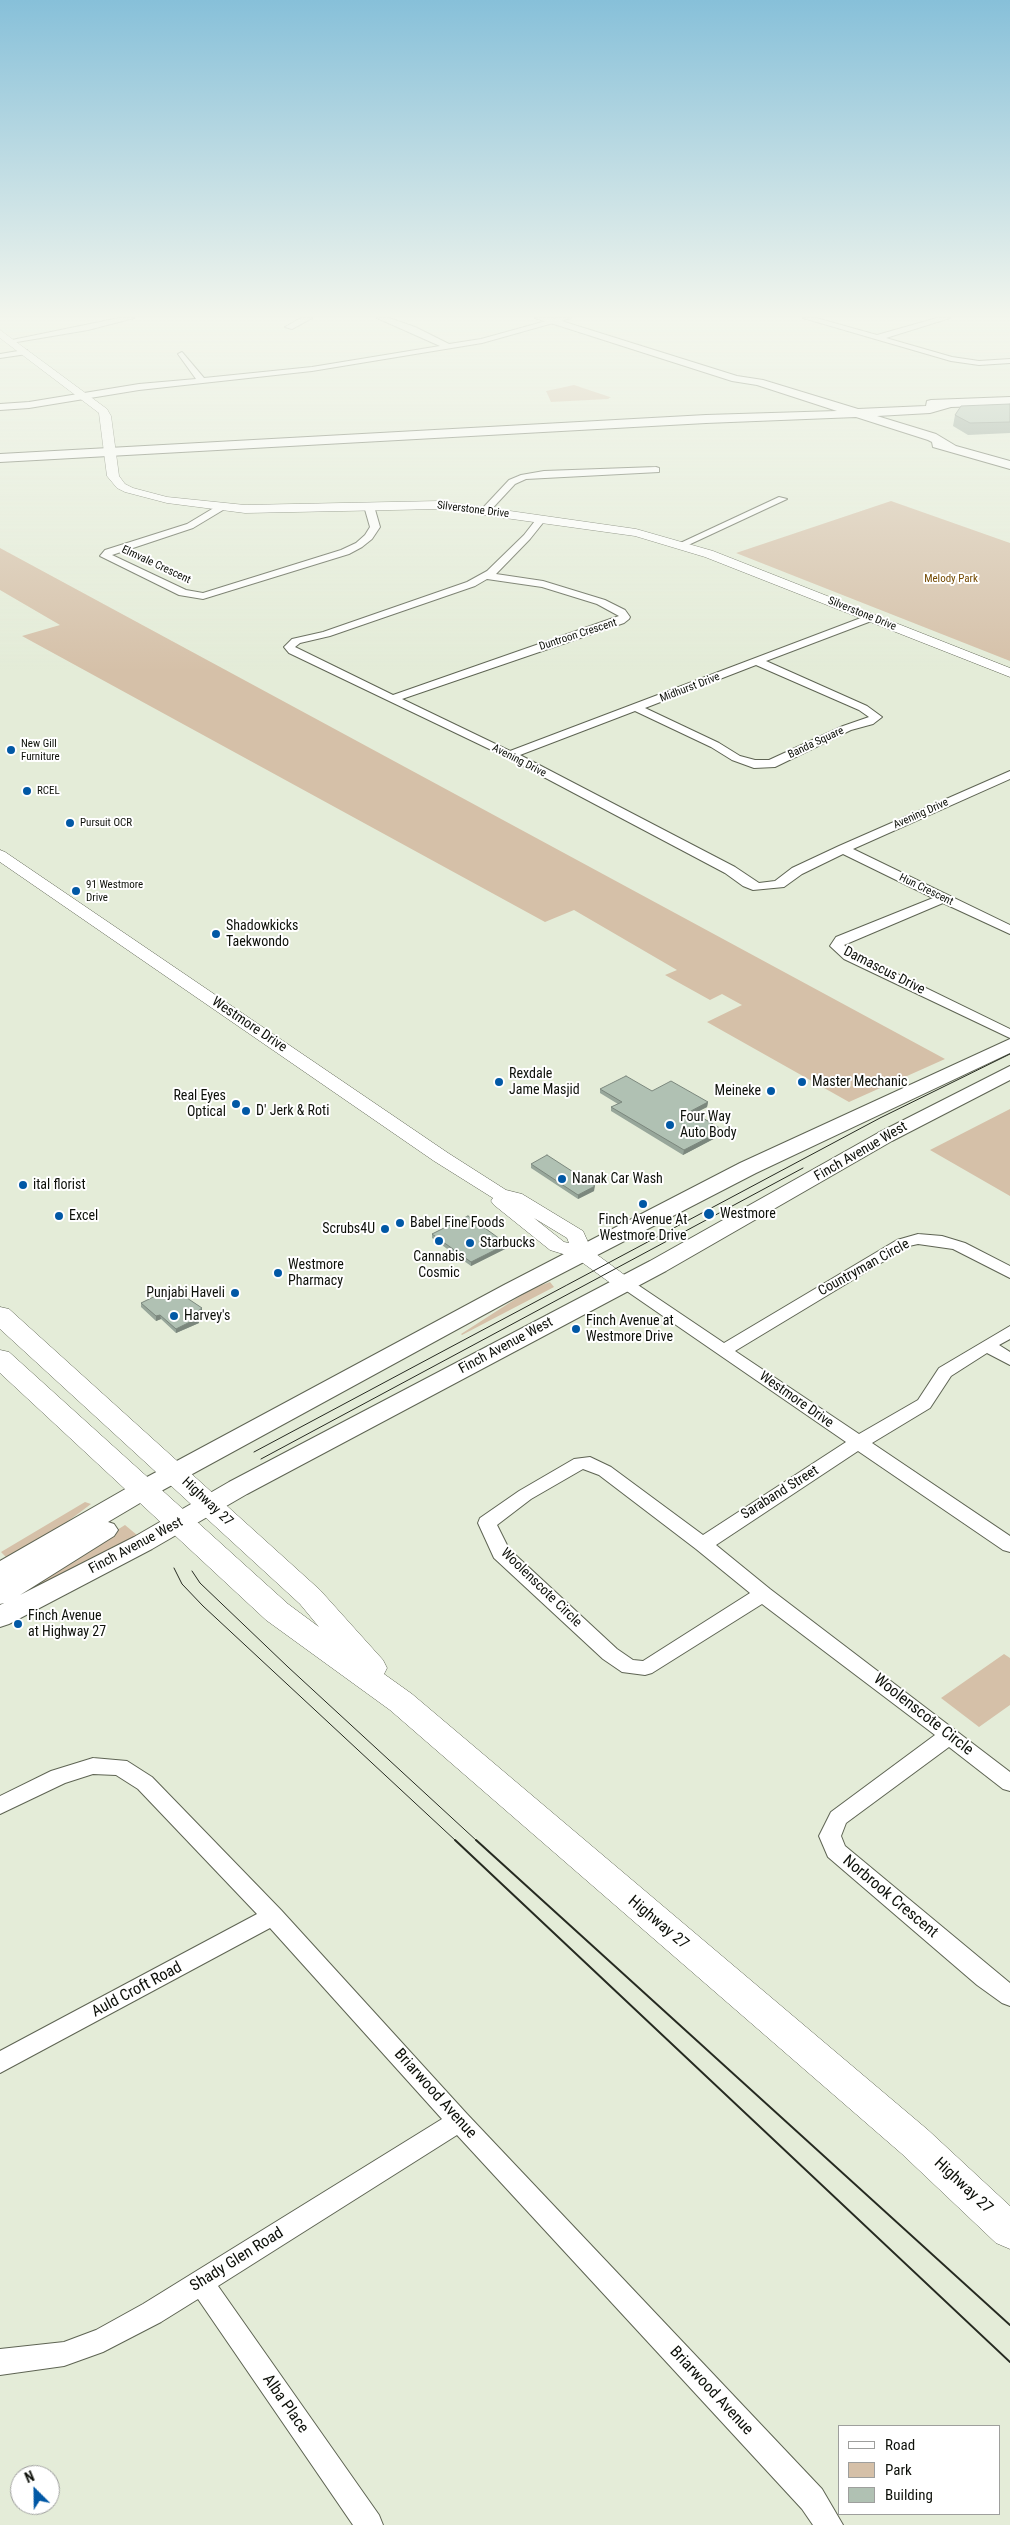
<!DOCTYPE html>
<html>
<head>
<meta charset="utf-8">
<style>
  body { margin:0 }
  #map { position:relative; width:1010px; height:2525px; overflow:hidden; background:#e4ecd8; font-family:"Roboto Condensed",sans-serif }
  canvas { display:block }
  .legend { position:absolute; left:838px; top:2425px; width:162px; height:90px; box-sizing:border-box; background:#fff; border:1px solid #9e9f9d; margin:0; padding:6px 9px; list-style:none; font-size:15px; color:#0d1009 }
  .legend li { display:flex; align-items:center; gap:10px; height:25px }
  .legend b { width:25px; border:1px solid #9e9f9d }
  .north { position:absolute; left:10px; top:2465px; width:50px; height:50px; box-sizing:border-box; background:#fff; border:1px solid #9e9f9d; border-radius:50%; rotate:337deg; font-size:14px; font-weight:700; line-height:20px; text-align:center; color:#0d1009 }
  .north::after { content:''; display:block; margin:auto; width:18px; height:22px; background:#0158a5; clip-path:polygon(50% 0,100% 100%,50% 72%,0 100%) }
</style>
</head>
<body>
<div id="map">
<canvas width="1010" height="2525"></canvas>
<ul class="legend">
<li><b style="height:6px;background:#fff"></b>Road</li>
<li><b style="height:14px;background:#d5c0a8"></b>Park</li>
<li><b style="height:14px;background:#b0c1b3"></b>Building</li>
</ul>
<div class="north">N</div>
</div>
<script>
const c = document.querySelector('canvas').getContext('2d');
c.lineJoin = 'round';
function fill(path, color) { c.fillStyle = color; c.fill(path, 'evenodd'); }
const shape = rows => new Path2D(rows.map(r => 'M' + r).join(''));
function trace(path, color, width, dash) { c.strokeStyle = color; c.lineWidth = width; c.lineCap = dash ? 'butt' : 'round'; c.setLineDash(dash || []); c.stroke(path); }
function drawText(font, color, halo, rows, align = 'center') {
  c.font = font + ' "Roboto Condensed",sans-serif'; c.lineWidth = 4; c.setLineDash([]); c.textBaseline = 'middle'; c.strokeStyle = halo; c.fillStyle = color; for (const [text, x, y, turn = 0] of rows) {
    c.save(); c.translate(x, y); c.rotate((+turn || 0) * Math.PI / 180); c.textAlign = isNaN(turn) ? turn : align; if (halo) c.strokeText(text, 0, 0); c.fillText(text, 0, 0); c.restore();
  }
}
fill(shape([
  [574,385,610,397,611,397,608,399,551,402,546,391],
  [891,501,1010,543,1010,661,736,553],
  [0,548,945,1059,849,1102,707,1022,742,1005,722,994,710,1000,665,975,677,970,574,910,545,922,22,636,60,625,0,590],
  [1010,1109,1010,1196,930,1150],
  [550,1282,554,1287,462,1335,461,1334,531,1289],
  [85,1502,91,1504,59,1528,8,1559,1,1552],
  [125,1525,137,1535,0,1608,0,1603],
  [1004,1654,1010,1658,1010,1705,979,1727,941,1698]
]), '#d5c0a8');
const minor = shape([
  [119,318,134,318,88,330,11,343,7,341,119,318],
  [301,318,312,318,292,329,285,327,301,318],
  [377,318,389,318,415,327,449,344,481,339,557,318,571,318,482,343,312,371,139,390,29,408,0,410,0,404,29,402,139,384,196,379,178,354,182,352,204,378,312,367,440,346,377,318],
  [803,318,816,318,877,335,937,318,950,318,886,338,952,357,979,361,1010,359,1010,363,979,365,951,361,803,318],
  [24,350,27,350,27,354,0,358,0,354,24,350],
  [656,467,659,468,659,472,526,479,515,484,488,513,480,511,509,480,521,475,544,471,656,467],
  [779,497,787,499,684,547,676,545,779,497],
  [369,503,374,506,380,527,372,539,362,547,349,554,203,599,179,595,100,556,105,550,187,524,217,506,223,506,223,510,193,528,112,555,186,590,203,593,341,550,356,543,365,535,370,527,364,506,369,503],
  [541,516,546,519,530,539,496,574,543,581,605,600,625,610,630,617,629,619,624,623,402,699,510,751,866,616,874,616,874,620,766,661,867,706,882,717,873,724,851,730,775,767,754,768,732,760,711,747,635,711,520,755,735,867,759,883,775,881,792,868,839,846,1010,771,1010,779,853,849,1010,925,1010,934,943,903,844,945,854,953,1010,1029,1010,1038,844,959,830,946,836,937,933,898,843,854,802,874,784,887,753,890,743,886,725,873,506,757,289,653,284,647,292,639,323,632,467,582,487,571,524,535,538,517,541,516],
  [487,579,542,587,597,604,619,616,393,695,295,647,300,643,330,636,475,586,487,579],
  [756,665,859,710,869,717,843,726,769,760,755,760,740,756,719,743,645,708,756,665],
  [918,1234,942,1236,965,1243,1010,1266,1010,1278,953,1249,918,1244,909,1246,735,1351,859,1434,918,1400,939,1368,1010,1326,1010,1339,999,1345,1010,1352,1010,1365,987,1353,951,1376,930,1408,872,1443,1010,1536,1010,1552,1003,1550,858,1451,716,1545,770,1589,1010,1772,1010,1791,1003,1789,949,1747,846,1823,841,1836,845,1846,1010,1983,1010,2006,1002,2003,977,1985,828,1857,819,1836,831,1812,935,1735,762,1604,652,1673,645,1675,622,1672,603,1659,494,1558,478,1523,480,1518,519,1491,574,1459,590,1457,611,1467,703,1535,846,1442,615,1283,617,1279,623,1278,629,1279,724,1343,897,1240,918,1234],
  [583,1469,599,1475,696,1549,750,1593,643,1661,633,1660,617,1649,509,1549,497,1525,531,1499,583,1469],
  [93,1758,127,1761,152,1777,281,1910,467,2114,822,2489,843,2525,813,2525,802,2509,457,2135,218,2286,379,2515,383,2525,353,2525,198,2299,161,2322,103,2352,64,2366,0,2375,0,2349,64,2342,96,2330,143,2304,442,2119,270,1928,0,2073,0,2051,257,1914,138,1789,116,1775,93,1774,65,1783,0,1814,0,1796,51,1771,93,1758]
]);
const tertiary = shape([
  [0,330,107,409,111,416,119,476,125,484,133,488,167,497,245,505,440,501,636,529,713,551,1010,668,1010,677,705,557,635,536,440,509,245,513,167,503,125,492,117,488,107,476,99,413,0,338,0,330],
  [0,850,5,852,448,1153,506,1190,522,1194,583,1231,592,1251,630,1279,633,1283,630,1287,623,1289,616,1287,576,1258,550,1250,494,1205,491,1201,493,1198,434,1161,0,862,0,850],
  [534,1218,567,1238,569,1243,564,1242,534,1218]
]);
const secondary = shape([
  [535,318,552,318,737,376,763,380,858,409,926,406,927,401,931,400,1010,397,1010,405,951,407,930,413,877,416,936,434,956,446,1010,461,1010,469,933,447,932,442,928,440,856,417,706,423,0,462,0,454,706,415,837,411,757,385,732,381,535,318],
  [1010,1039,1010,1053,756,1173,520,1295,152,1496,108,1522,114,1524,118,1530,114,1536,20,1595,134,1537,229,1482,650,1261,878,1133,1010,1066,1010,1080,892,1141,666,1271,247,1494,152,1549,9,1624,0,1627,0,1605,4,1603,0,1604,0,1561,134,1484,504,1285,740,1163,1010,1039]
]);
const primary = shape([
  [0,1307,9,1309,320,1590,383,1660,387,1668,384,1674,412,1694,928,2130,1010,2206,1010,2249,996,2243,902,2154,390,1710,266,1620,0,1373,0,1350,9,1352,288,1604,319,1627,300,1604,0,1329,0,1307]
]);
trace(minor, '#5e6453', 2);
trace(tertiary, '#5e6453', 1);
trace(secondary, '#5e6453', 2);
trace(primary, '#5e6453', 1);
fill(minor, '#fff');
fill(tertiary, '#fff');
fill(secondary, '#fff');
fill(primary, '#fff');
trace(shape([
  [254,1452,880,1118,1010,1054],
  [261,1459,803,1168],
  [174,1568,182,1584,203,1606,456,1841],
  [192,1571,200,1583,288,1667,477,1841]
]), '#262a21', 1);
trace(shape([
  [455,1840,1010,2362],
  [476,1840,1010,2325]
]), '#262a21', 2);
fill(shape([
  [1010,404,1010,433,968,435,953,426,955,415],
  [600,1089,652,1091,708,1102,707,1107,695,1113,723,1134,683,1155,611,1111,611,1107,618,1104,600,1093],
  [531,1164,594,1191,578,1199,531,1168],
  [432,1234,507,1248,471,1266,432,1238],
  [141,1303,202,1313,197,1317,199,1323,176,1333,161,1319,156,1321,141,1307]
]), '#97a69a');
fill(shape([
  [708,1102,707,1107,691,1115,691,1111],
  [723,1130,723,1134,683,1155,684,1150],
  [595,1186,594,1191,578,1199,578,1195],
  [507,1244,507,1248,471,1266,471,1262],
  [202,1308,202,1313,194,1318,194,1314],
  [160,1315,161,1319,156,1321,156,1316],
  [198,1318,199,1323,176,1333,176,1329]
]), '#7b877d');
const building = shape([
  [1010,404,1010,422,970,423,955,415,961,406,1010,404],
  [626,1076,652,1091,671,1081,708,1102,691,1111,723,1130,684,1150,611,1107,622,1102,600,1089,626,1076],
  [547,1155,595,1186,578,1195,531,1164,547,1155],
  [468,1216,507,1244,471,1262,432,1234,468,1216],
  [172,1288,202,1308,194,1314,198,1318,176,1329,160,1315,156,1316,141,1303,172,1288]
]);
fill(building, '#b0c1b3');
trace(building, '#7b877d', 1);
const sky = c.createLinearGradient(0, 0, 0, 672);
sky.addColorStop(0, '#87c0d9');
sky.addColorStop(0.47, '#f3f6ed');
sky.addColorStop(1, '#f3f6ed00');
c.fillStyle = sky;
c.fillRect(0, 0, 1010, 672);
for (const [x, y, r, color] of [
  [11,750,5,"#0158a5"],
  [27,791,5,"#0158a5"],
  [70,823,5,"#0158a5"],
  [76,891,5,"#0158a5"],
  [216,934,5,"#0158a5"],
  [499,1082,5,"#0158a5"],
  [802,1082,5,"#0158a5"],
  [771,1091,5,"#0158a5"],
  [236,1104,5,"#0158a5"],
  [246,1111,5,"#0158a5"],
  [670,1125,5,"#0158a5"],
  [562,1179,5,"#0158a5"],
  [23,1185,5,"#0158a5"],
  [643,1204,5,"#0158a5"],
  [709,1214,6,"#0158a5"],
  [59,1216,5,"#0158a5"],
  [400,1223,5,"#0158a5"],
  [385,1229,5,"#0158a5"],
  [439,1241,5,"#0158a5"],
  [470,1243,5,"#0158a5"],
  [278,1273,5,"#0158a5"],
  [235,1293,5,"#0158a5"],
  [174,1316,5,"#0158a5"],
  [576,1329,5,"#0158a5"],
  [18,1624,5,"#0158a5"]
]) { const dot = new Path2D(); dot.arc(x, y, r, 0, 2 * Math.PI); c.fillStyle = color; c.fill(dot); trace(dot, '#fff', 2); }
drawText('11px', '#0d1009', '#fff', [
  ["Silverstone Drive",473,510,7],
  ["Elmvale Crescent",156,565,25],
  ["Silverstone Drive",862,614,22],
  ["Duntroon Crescent",578,635,-18],
  ["Midhurst Drive",690,688,-21],
  ["Banda Square",816,743,-25],
  ["Avening Drive",519,761,27],
  ["Avening Drive",921,814,-24],
  ["Hun Crescent",926,890,26]
]);
drawText('11px', '#734900', '#fff', [
  ["Melody Park",951,579]
]);
drawText('11px', '#0d1009', '#fff', [
  ["New Gill",21,744],
  ["Furniture",21,757],
  ["RCEL",37,791],
  ["Pursuit OCR",80,823],
  ["91 Westmore",86,885],
  ["Drive",86,898]
], 'left');
drawText('14px', '#0d1009', '#fff', [
  ["Shadowkicks",226,926],
  ["Taekwondo",226,942],
  ["Rexdale",509,1074],
  ["Jame Masjid",509,1090],
  ["Master Mechanic",812,1082],
  ["Meineke",761,1091,"right"],
  ["Real Eyes",226,1096,"right"],
  ["Optical",226,1112,"right"],
  ["D' Jerk & Roti",256,1111],
  ["Four Way",680,1117],
  ["Auto Body",680,1133],
  ["Nanak Car Wash",572,1179],
  ["ital florist",33,1185],
  ["Westmore",720,1214],
  ["Excel",69,1216],
  ["Finch Avenue At",643,1220,"center"],
  ["Westmore Drive",643,1236,"center"],
  ["Babel Fine Foods",410,1223],
  ["Scrubs4U",375,1229,"right"],
  ["Starbucks",480,1243],
  ["Cannabis",439,1257,"center"],
  ["Cosmic",439,1273,"center"],
  ["Westmore",288,1265],
  ["Pharmacy",288,1281],
  ["Punjabi Haveli",225,1293,"right"],
  ["Harvey's",184,1316],
  ["Finch Avenue at",586,1321],
  ["Westmore Drive",586,1337],
  ["Finch Avenue",28,1616],
  ["at Highway 27",28,1632]
], 'left');
drawText('14px', '#0d1009', '#fff', [
  ["Damascus Drive",884,971,27],
  ["Westmore Drive",249,1025,34],
  ["Finch Avenue West",861,1152,-30],
  ["Countryman Circle",864,1268,-29],
  ["Finch Avenue West",506,1346,-28],
  ["Westmore Drive",796,1400,35],
  ["Saraband Street",780,1493,-32],
  ["Highway 27",207,1502,43],
  ["Finch Avenue West",136,1546,-28],
  ["Woolenscote Circle",541,1588,44]
]);
drawText('16px', '#0d1009', '#fff', [
  ["Woolenscote Circle",923,1715,38],
  ["Norbrook Crescent",890,1897,40],
  ["Highway 27",658,1923,40],
  ["Auld Croft Road",137,1990,-28],
  ["Briarwood Avenue",435,2094,48],
  ["Highway 27",963,2186,43],
  ["Shady Glen Road",237,2260,-32],
  ["Briarwood Avenue",711,2391,47],
  ["Alba Place",285,2404,55]
]);
</script>
</body>
</html>
